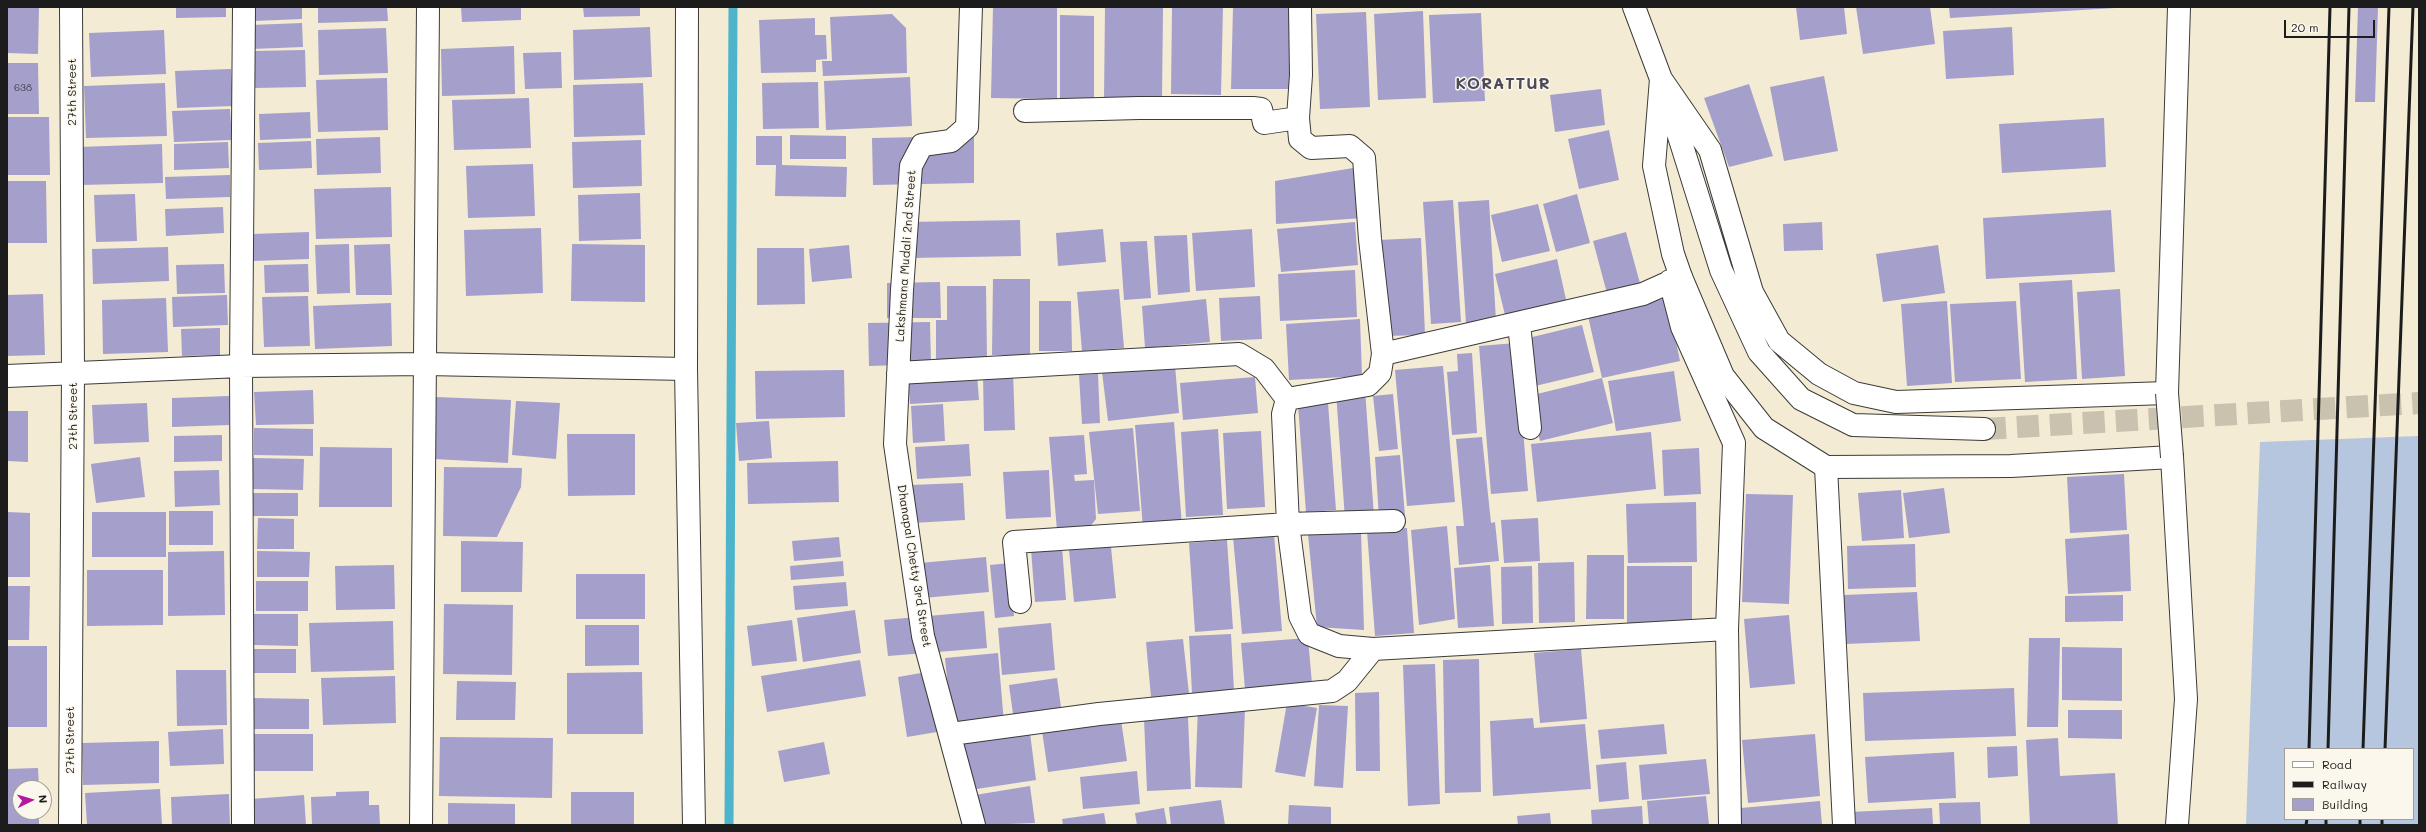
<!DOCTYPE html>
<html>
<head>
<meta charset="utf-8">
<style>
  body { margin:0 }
  #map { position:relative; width:2426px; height:832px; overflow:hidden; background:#f4ebd4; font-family:Mali,sans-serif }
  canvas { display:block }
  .frame { position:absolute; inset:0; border:8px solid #1c1c1c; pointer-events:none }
  .legend { position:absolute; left:2284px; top:748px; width:130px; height:72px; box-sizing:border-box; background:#fbf7ec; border:1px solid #a29f99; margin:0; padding:5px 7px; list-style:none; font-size:12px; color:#1c1c1c }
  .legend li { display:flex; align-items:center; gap:8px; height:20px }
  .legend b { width:20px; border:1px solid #a29f99 }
  .north { position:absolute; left:12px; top:780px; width:40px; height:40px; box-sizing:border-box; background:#fbf7ec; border:1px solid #a29f99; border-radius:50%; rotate:85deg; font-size:11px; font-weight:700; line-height:16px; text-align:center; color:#1c1c1c }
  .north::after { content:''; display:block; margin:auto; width:14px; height:18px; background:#b5179e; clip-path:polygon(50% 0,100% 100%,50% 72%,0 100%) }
  .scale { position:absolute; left:2284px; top:20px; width:91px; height:18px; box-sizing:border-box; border:2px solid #1c1c1c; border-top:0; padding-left:5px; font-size:12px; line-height:14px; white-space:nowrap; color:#1c1c1c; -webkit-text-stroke:3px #fbf7ec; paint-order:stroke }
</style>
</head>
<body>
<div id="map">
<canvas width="2426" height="832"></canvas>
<div class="frame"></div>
<ul class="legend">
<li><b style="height:5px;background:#fff"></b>Road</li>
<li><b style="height:5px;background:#1c1c1c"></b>Railway</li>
<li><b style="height:11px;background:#a49fcb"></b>Building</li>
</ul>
<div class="north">N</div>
<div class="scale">20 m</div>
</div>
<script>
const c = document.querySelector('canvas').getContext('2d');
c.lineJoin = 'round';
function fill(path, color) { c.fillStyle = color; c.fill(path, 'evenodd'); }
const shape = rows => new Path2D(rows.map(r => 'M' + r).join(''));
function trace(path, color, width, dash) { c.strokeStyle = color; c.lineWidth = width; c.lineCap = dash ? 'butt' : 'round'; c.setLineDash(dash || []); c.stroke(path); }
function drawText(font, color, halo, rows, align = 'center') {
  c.font = font + ' Mali,sans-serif'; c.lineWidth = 3; c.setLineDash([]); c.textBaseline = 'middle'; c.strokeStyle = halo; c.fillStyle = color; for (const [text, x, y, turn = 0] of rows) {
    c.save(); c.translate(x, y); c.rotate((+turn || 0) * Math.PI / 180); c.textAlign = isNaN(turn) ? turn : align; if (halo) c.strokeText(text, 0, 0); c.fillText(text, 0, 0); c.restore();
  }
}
fill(shape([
  [2419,436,2419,825,2246,825,2260,442],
  [2285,749,2413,749,2413,819,2285,819]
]), '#b6c6de');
trace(shape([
  [729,825,733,7]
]), '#4db4cb', 9);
fill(shape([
  [7,7,39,7,38,54,7,53],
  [176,7,226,7,226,17,176,18],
  [253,7,302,7,302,19,254,21],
  [318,7,387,7,388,21,318,23],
  [461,7,521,7,521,20,462,22],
  [583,7,640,7,640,16,584,17],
  [993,7,1057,7,1057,99,991,98],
  [1105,7,1163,7,1162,100,1104,100],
  [1172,7,1223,7,1221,95,1171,94],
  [1233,7,1289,7,1289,89,1231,89],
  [1796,7,1844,7,1847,34,1800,40],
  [1856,7,1930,7,1935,44,1863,54],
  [1949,7,2115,7,2115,8,1950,18],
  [2358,7,2378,7,2375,102,2355,102],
  [1423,11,1426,98,1378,100,1374,14],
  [1366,12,1370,107,1320,109,1316,14],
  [1481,13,1485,101,1433,103,1429,15],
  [892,14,906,28,907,73,823,76,822,61,832,61,830,17],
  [1060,15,1094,16,1094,99,1060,98],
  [815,18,815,35,826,35,827,59,816,60,816,72,761,73,759,20],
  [302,23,303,47,252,49,251,25],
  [650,27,652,77,574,80,573,30],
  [2012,27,2014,75,1946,79,1943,31],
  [386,28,388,73,319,75,318,30],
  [164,30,166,74,91,77,89,33],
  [514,46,515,94,442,96,441,49],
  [305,50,306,87,254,88,253,51],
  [561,52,562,88,525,89,523,53],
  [7,63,38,63,39,114,7,114],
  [231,69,233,106,177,108,175,71],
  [1824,76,1838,151,1784,161,1770,87],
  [910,77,912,126,826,130,824,81],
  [387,78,388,130,318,132,316,80],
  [818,82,819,128,763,129,762,83],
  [165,83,167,136,86,138,84,86],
  [643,83,645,135,574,137,573,85],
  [1749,84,1773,156,1729,167,1704,98],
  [1601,89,1605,125,1555,132,1550,95],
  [529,98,531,148,454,150,452,100],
  [230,109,232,140,174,142,172,111],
  [310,112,311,138,260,140,259,114],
  [7,117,49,117,50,175,7,175],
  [2104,118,2106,167,2002,173,1999,124],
  [1609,130,1619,180,1579,189,1568,139],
  [790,135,846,136,846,159,790,159],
  [756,136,782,136,782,165,847,167,846,197,775,196,776,165,756,165],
  [974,136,974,183,873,185,872,138],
  [380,137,381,173,317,175,316,139],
  [641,140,642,186,573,188,572,142],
  [311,141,312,168,259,170,258,143],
  [228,142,229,168,174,170,174,144],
  [162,144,163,183,81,185,79,147],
  [533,164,535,216,468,218,466,166],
  [1359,167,1363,218,1276,224,1275,181],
  [230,175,230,197,166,199,165,177],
  [7,181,46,181,47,243,7,243],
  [391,187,392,237,316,239,314,189],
  [640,193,641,239,579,241,578,195],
  [135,194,137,241,96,242,94,195],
  [1577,194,1590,243,1556,252,1543,204],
  [1453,200,1461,322,1431,324,1423,202],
  [1489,200,1496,321,1466,323,1458,202],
  [1538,204,1550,251,1502,262,1491,215],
  [223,207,224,233,166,236,165,209],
  [2111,210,2115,272,1986,279,1983,218],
  [1020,220,1021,256,911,258,909,222],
  [1355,222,1358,265,1281,272,1277,229],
  [1822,222,1823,250,1784,251,1783,224],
  [541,228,543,293,466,296,464,230],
  [1103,229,1106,262,1058,266,1056,233],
  [1252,229,1255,287,1196,291,1192,233],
  [309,232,309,259,253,261,252,234],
  [1626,232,1641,287,1608,297,1593,241],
  [1187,235,1190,292,1158,295,1154,236],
  [1421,238,1425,335,1384,336,1378,240],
  [1147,241,1151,298,1124,300,1120,242],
  [349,244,350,293,317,294,315,245],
  [390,244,392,295,356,295,354,245],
  [572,244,645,245,645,302,571,301],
  [849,245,852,278,812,282,809,249],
  [1938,245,1945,293,1883,302,1876,254],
  [168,247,169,281,93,284,92,249],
  [757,248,804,248,805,304,757,305],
  [1557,259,1567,304,1506,319,1495,274],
  [224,264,225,293,177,294,176,265],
  [308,264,309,292,265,293,264,265],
  [1355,270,1357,317,1280,321,1278,274],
  [993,279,1030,279,1030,355,992,355],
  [2072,280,2077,379,2025,382,2019,283],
  [940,282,941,318,887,318,887,283],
  [947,286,986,286,987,359,936,360,936,320,947,320],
  [1119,289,1124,348,1082,351,1077,292],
  [2120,289,2125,376,2082,379,2077,292],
  [43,294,45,355,7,356,7,295],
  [227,295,228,325,173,327,172,297],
  [308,296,310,346,264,347,262,297],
  [1260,296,1262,339,1221,341,1219,298],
  [166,298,168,352,103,354,102,300],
  [1667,298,1680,361,1602,378,1588,316],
  [1206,299,1210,342,1145,348,1142,306],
  [1039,301,1071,301,1072,351,1039,351],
  [1947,301,1952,383,1907,386,1901,304],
  [2016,301,2021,379,1955,382,1950,304],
  [391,303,392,346,315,349,313,306],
  [1360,319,1362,376,1289,380,1286,324],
  [930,322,931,364,869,366,868,323],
  [1582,325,1594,372,1535,386,1524,339],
  [220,328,220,355,182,356,181,329],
  [1516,343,1528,491,1491,494,1479,346],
  [1472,353,1477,433,1452,435,1447,372,1458,371,1457,354],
  [1175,365,1179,413,1108,421,1102,372],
  [1443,366,1455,502,1407,506,1395,370],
  [844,370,845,417,756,419,755,371],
  [1674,371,1681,421,1616,431,1608,381],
  [1013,372,1015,430,984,431,983,373],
  [1098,374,1100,423,1082,424,1079,375],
  [977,375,979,400,910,404,908,379],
  [1255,377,1258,413,1183,420,1180,383],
  [1602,378,1613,423,1540,441,1529,396],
  [1365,389,1374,517,1345,519,1336,392],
  [313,390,314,424,256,425,254,392],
  [1393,394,1398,449,1379,451,1373,396],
  [229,396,229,425,172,427,172,398],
  [436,397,511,400,508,463,434,459],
  [516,401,560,403,556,459,512,455],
  [147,403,149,442,94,444,92,405],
  [1328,403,1336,510,1306,512,1298,405],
  [943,404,945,441,913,443,911,406],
  [7,411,28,411,28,462,7,461],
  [769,421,772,458,739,461,736,423],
  [1174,422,1182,526,1143,529,1135,425],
  [254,428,313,429,313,456,254,455],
  [1133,428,1140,511,1098,514,1089,432],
  [1218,429,1223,515,1186,517,1181,432],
  [1261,431,1265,507,1227,509,1223,433],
  [1651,432,1656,489,1537,502,1531,444],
  [567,434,635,434,635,495,568,496],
  [222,435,222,461,174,462,174,436],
  [1084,435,1087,474,1074,475,1075,481,1094,480,1096,519,1089,528,1057,530,1049,437],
  [1482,437,1491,523,1495,522,1499,561,1459,565,1456,526,1464,526,1456,439],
  [969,444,971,476,917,479,915,447],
  [320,447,392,448,392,507,319,507],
  [1699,448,1701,494,1664,496,1662,450],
  [1400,455,1405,516,1379,518,1375,457],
  [140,457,145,497,96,503,91,464],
  [252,458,304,459,303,490,252,489],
  [838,461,839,502,748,504,747,463],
  [444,467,522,468,521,487,497,537,443,536],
  [219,470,220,505,175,507,174,471],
  [1049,470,1051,517,1006,519,1003,472],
  [2124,474,2127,530,2070,533,2067,477],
  [963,483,965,520,912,523,910,485],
  [1944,488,1950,533,1909,538,1903,493],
  [1901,490,1904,538,1862,541,1858,493],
  [250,493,298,493,298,516,249,516],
  [1746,494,1793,495,1789,604,1742,602],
  [1696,502,1697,562,1628,563,1626,504],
  [169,511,213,511,213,545,169,545],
  [7,512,30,513,30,577,7,577],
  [92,512,166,512,166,557,92,557],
  [258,518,294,519,294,549,257,549],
  [1538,518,1540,561,1504,563,1501,520],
  [1447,526,1455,619,1419,625,1411,530],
  [1407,528,1414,633,1375,636,1367,531],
  [1361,531,1364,630,1317,627,1308,534],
  [1274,534,1282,631,1242,634,1233,537],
  [2129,534,2131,591,2068,594,2065,539],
  [839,537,841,557,794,561,792,541],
  [1227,540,1233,629,1195,632,1189,543],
  [461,541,523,542,522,592,461,592],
  [1915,544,1916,587,1848,589,1847,546],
  [1062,546,1066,600,1035,602,1031,549],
  [1111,547,1116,598,1074,602,1069,550],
  [224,551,225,615,168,616,168,552],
  [257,551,310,552,309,577,257,577],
  [1587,555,1624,555,1624,619,1586,619],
  [986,557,989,592,923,598,920,563],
  [843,561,844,576,791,580,790,566],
  [1574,562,1575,622,1539,623,1538,563],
  [1010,563,1014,616,995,618,990,565],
  [394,565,395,609,336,610,335,566],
  [1490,565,1494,626,1458,628,1454,568],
  [1532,566,1533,623,1502,624,1501,567],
  [1627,566,1692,566,1692,626,1627,626],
  [87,570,163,570,163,625,87,626],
  [576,574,645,574,645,619,576,619],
  [256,581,308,581,308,611,256,611],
  [846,582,848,606,795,610,793,586],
  [7,586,30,586,29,640,7,640],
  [1917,592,1920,641,1845,644,1844,595],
  [2123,595,2123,621,2065,622,2065,596],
  [444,604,513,605,512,675,443,674],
  [855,610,861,653,803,662,797,618],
  [984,611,987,648,888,656,884,620],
  [254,614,298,614,298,646,254,645],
  [1789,615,1795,684,1750,688,1744,619],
  [792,620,797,661,752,666,747,626],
  [393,621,394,670,311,672,309,623],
  [1051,623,1055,670,1002,675,998,628],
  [585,625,639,625,639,665,585,666],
  [1231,634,1234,691,1192,693,1189,636],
  [1308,638,1312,684,1245,689,1241,643],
  [2029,638,2060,638,2058,727,2027,727],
  [1183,639,1189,694,1151,697,1146,642],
  [7,646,47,646,47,727,7,727],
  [2062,647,2122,648,2122,701,2062,700],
  [254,649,296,649,296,673,254,673],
  [1581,649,1587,719,1540,723,1534,653],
  [998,653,1004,723,952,728,945,658],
  [1479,659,1481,792,1445,793,1443,660],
  [860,660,866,696,767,712,761,676],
  [1435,664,1440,804,1408,806,1403,665],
  [176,670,226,670,227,725,177,726],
  [642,672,643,734,567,734,567,673],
  [927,672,937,732,907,737,898,677],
  [395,676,396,723,323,725,321,678],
  [1057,678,1062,715,1014,721,1009,685],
  [457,681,516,682,515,720,456,720],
  [2014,688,2016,736,1865,741,1863,693],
  [1379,692,1380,771,1356,771,1355,693],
  [252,698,309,699,309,729,252,729],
  [1287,703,1317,708,1305,777,1275,772],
  [1319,705,1348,706,1343,788,1314,786],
  [1198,706,1245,708,1242,788,1195,787],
  [2068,710,2122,710,2122,739,2068,738],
  [1188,717,1191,789,1147,791,1144,718],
  [1533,718,1534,728,1585,724,1591,789,1493,796,1490,721],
  [1121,720,1127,761,1048,772,1042,731],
  [1664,724,1667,754,1601,759,1598,730],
  [223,729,224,764,170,766,168,732],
  [1030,733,1036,780,970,790,963,743],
  [253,734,313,734,313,771,252,771],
  [1815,734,1820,796,1748,803,1742,740],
  [440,737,553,738,552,798,439,796],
  [2058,738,2060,776,2115,773,2118,825,2030,825,2026,740],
  [159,741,159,783,83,785,82,743],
  [824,742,830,774,784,782,778,751],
  [2017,746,2018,776,1988,778,1987,747],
  [1954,752,1956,798,1868,803,1865,757],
  [1706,759,1710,794,1642,800,1639,765],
  [1626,762,1629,799,1599,802,1596,765],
  [38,768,39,788,20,788,20,812,39,812,39,825,7,825,7,769],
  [1137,771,1140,804,1083,809,1080,777],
  [1030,786,1035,823,980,825,975,795],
  [160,789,162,825,87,825,85,793],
  [369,791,369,805,379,805,380,825,312,825,311,797,336,796,336,792],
  [571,792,634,792,634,825,571,825],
  [229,794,230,825,172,825,171,797],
  [304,795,306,825,252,825,251,799],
  [1706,796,1709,825,1649,825,1647,801],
  [1221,800,1225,825,1171,825,1169,807],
  [1820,801,1822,825,1742,825,1741,808],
  [1980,802,1981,825,1940,825,1939,803],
  [448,803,515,804,515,825,448,825],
  [1289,805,1331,807,1331,825,1288,825],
  [1642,806,1643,825,1592,825,1591,810],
  [1164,808,1167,825,1137,825,1135,813],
  [1932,808,1933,825,1851,825,1850,812],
  [1104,813,1106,825,1063,825,1062,819],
  [1550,813,1551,825,1518,825,1517,816]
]), '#a49fcb');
trace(shape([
  [1984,429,2419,403]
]), '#c9c2af', 22, [22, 11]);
const minor = shape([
  [971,7,967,127,951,141,922,145,911,166,902,290,895,444,923,636,974,825],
  [1300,7,1301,75,1298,118,1300,139,1311,148,1350,146,1364,158,1370,239,1383,354,1380,373,1368,385,1287,399,1283,414,1288,524,1300,616,1309,634,1339,646,1373,649],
  [1025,111,1139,108,1253,108,1261,109,1264,123,1298,118],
  [1670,281,1682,327,1734,443,1727,629,1730,825],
  [1519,324,1530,428],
  [1383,354,1643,294,1681,277],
  [898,373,1239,354,1264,369,1287,399],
  [7,376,241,366,425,364,686,369],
  [2167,393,2179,7],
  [2172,457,2186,699,2177,825],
  [1826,467,1844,825],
  [1020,602,1014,542,1288,524,1394,521],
  [951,734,1099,714,1332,691,1347,681,1373,649,1727,629],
  [70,825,73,373,71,7],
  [243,825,241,366,244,7],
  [421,825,428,7]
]);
const tertiary = shape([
  [687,7,686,369,694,825],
  [1634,7,1661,79,1721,270,1759,352,1801,399,1853,425,1984,429],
  [1661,79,1654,166,1673,254,1681,277,1723,376,1764,428,1826,467,2011,466,2172,457],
  [1661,79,1710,150,1752,292,1779,341,1819,374,1854,393,1896,402,2167,393]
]);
trace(minor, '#3c3b38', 24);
trace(tertiary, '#3c3b38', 24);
trace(minor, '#fff', 22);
trace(tertiary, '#fff', 22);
trace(shape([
  [2309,749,2330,7],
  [2328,749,2349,7],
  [2363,749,2389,7],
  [2385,749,2413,7],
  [2306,825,2307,819],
  [2326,825,2326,819],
  [2360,825,2360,819],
  [2382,825,2382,819]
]), '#1c1c1c', 3);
const minorBridge = shape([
  [2167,393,2172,457]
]);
trace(minorBridge, '#3c3b38', 24, []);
trace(minorBridge, '#fff', 22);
drawText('10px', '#3e3d48', null, [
  ["638",23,88]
]);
drawText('12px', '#1c1c1c', '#fbf7ec', [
  ["27th Street",72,92,-90],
  ["Lakshmana Mudali 2nd Street",906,256,-86],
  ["27th Street",73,416,-90],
  ["Dhanapal Chetty 3rd Street",914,566,81],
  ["27th Street",70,740,-90]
]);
c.letterSpacing = '1px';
drawText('bold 16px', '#4c4a59', '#fbf7ec', [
  ["KORATTUR",1503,84]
]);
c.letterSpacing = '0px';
</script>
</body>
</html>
